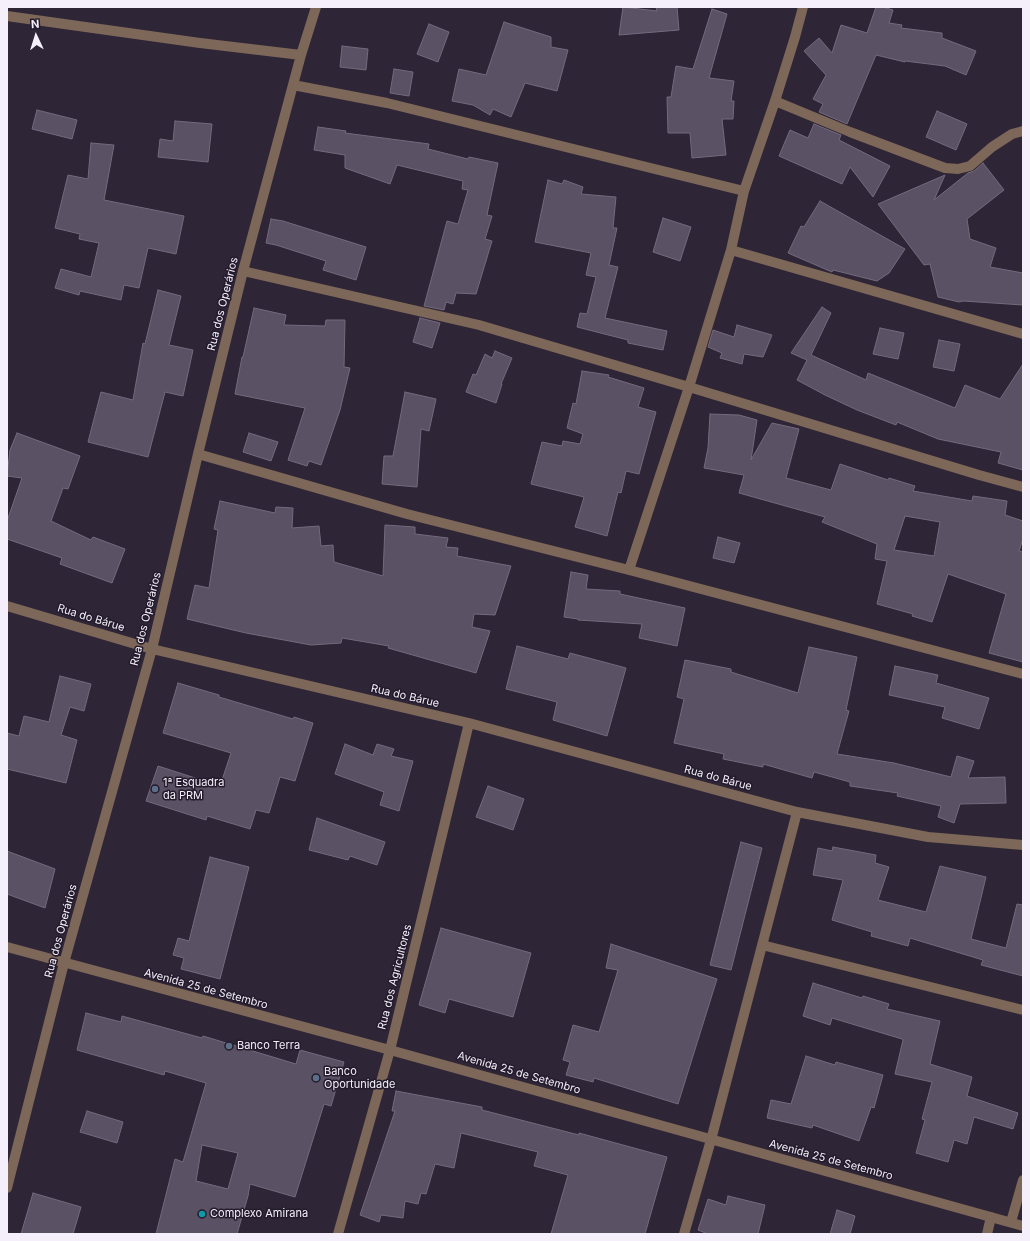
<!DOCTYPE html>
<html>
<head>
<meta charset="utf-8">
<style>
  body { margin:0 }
  #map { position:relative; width:1030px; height:1241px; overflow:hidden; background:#2e2536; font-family:Inter,sans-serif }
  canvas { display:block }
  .frame { position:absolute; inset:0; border:8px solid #f4effa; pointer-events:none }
  .north { position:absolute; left:16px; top:16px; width:40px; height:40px; -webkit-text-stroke:3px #241b2c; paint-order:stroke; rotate:356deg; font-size:11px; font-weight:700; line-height:16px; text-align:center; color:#f4effa }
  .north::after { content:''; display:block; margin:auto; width:14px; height:18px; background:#f4effa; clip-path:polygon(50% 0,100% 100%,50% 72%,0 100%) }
</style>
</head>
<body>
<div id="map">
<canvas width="1030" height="1241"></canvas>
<div class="frame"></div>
<div class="north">N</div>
</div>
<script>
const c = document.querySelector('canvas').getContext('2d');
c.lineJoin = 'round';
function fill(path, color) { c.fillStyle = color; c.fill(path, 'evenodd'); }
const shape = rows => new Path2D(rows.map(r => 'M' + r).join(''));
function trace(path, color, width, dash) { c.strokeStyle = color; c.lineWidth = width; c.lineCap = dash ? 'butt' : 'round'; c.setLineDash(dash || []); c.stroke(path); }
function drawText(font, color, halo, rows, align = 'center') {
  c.font = font + ' Inter,sans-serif'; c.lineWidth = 3; c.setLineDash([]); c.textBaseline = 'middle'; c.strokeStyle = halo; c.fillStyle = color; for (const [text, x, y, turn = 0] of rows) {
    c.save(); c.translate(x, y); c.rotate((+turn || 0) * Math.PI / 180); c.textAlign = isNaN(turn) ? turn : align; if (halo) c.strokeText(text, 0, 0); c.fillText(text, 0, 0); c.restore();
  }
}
const building = shape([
  [623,7,657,11,656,7,677,7,679,30,619,35,623,7],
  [876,7,883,7,893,10,889,23,902,25,901,28,942,33,942,38,976,51,966,75,945,66,905,61,905,62,876,55,847,124,819,112,823,104,813,99,826,75,804,51,819,38,832,53,841,25,867,33,876,7],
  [712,9,727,14,709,78,734,81,731,101,734,101,733,119,722,119,726,155,692,158,690,133,668,133,667,97,671,97,676,66,693,69,712,9],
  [504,22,551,37,551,47,568,50,557,91,525,83,511,117,493,109,490,115,473,105,452,101,459,69,486,75,504,22],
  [429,24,449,32,438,62,417,54,429,24],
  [342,46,368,49,366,70,340,67,342,46],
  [394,69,413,72,409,96,390,93,394,69],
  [37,110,77,120,72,139,32,129,37,110],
  [937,111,967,124,956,150,926,137,937,111],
  [175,121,212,124,208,162,158,157,160,139,173,141,175,121],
  [814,124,841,135,839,140,890,166,873,197,850,167,842,184,779,156,790,130,808,138,814,124],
  [318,127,346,131,345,133,429,144,428,149,468,159,469,157,498,163,487,215,492,216,485,239,492,241,476,294,456,293,453,304,446,302,444,310,424,306,447,221,458,224,468,190,462,189,463,181,397,165,390,184,345,168,345,155,314,150,318,127],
  [91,143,114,145,104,200,184,216,176,254,148,248,139,288,124,285,121,300,80,291,79,295,55,288,61,269,91,277,99,243,79,239,80,234,55,228,68,175,88,179,91,143],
  [983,163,1004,190,967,219,970,239,996,248,990,267,1023,273,1023,305,963,301,959,302,938,297,930,264,924,265,878,204,945,175,934,200,968,173,974,171,983,163],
  [548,180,562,184,564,180,583,187,581,194,616,197,613,228,617,228,609,265,618,267,605,318,667,331,663,350,628,343,628,340,577,327,580,313,587,314,596,277,586,275,591,253,535,242,548,180],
  [820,201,905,249,889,273,877,281,833,270,832,272,788,253,801,226,804,227,820,201],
  [663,218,691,227,680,261,653,252,663,218],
  [271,219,283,221,366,247,356,280,323,270,326,261,276,245,266,243,271,219],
  [158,290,181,296,169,345,193,350,183,396,165,392,148,457,88,442,101,392,133,400,143,343,145,344,158,290],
  [822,307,831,313,811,355,866,380,868,373,955,408,965,385,1000,399,1023,364,1023,470,998,463,1001,452,938,439,897,422,896,425,857,410,825,395,797,380,807,360,791,353,822,307],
  [254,308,286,315,284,325,325,326,326,320,345,320,344,367,350,368,340,410,321,465,309,461,307,466,288,460,305,408,235,394,242,357,243,357,254,308],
  [420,318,440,323,432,348,413,342,420,318],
  [737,325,772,335,763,357,744,354,742,364,720,358,722,353,708,347,713,330,734,337,737,325],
  [880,328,904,333,898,359,873,354,880,328],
  [939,340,960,344,954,371,933,367,939,340],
  [495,351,512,358,501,384,502,384,496,403,466,392,473,374,476,375,485,354,492,358,495,351],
  [582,371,609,375,608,377,644,388,638,407,656,412,639,474,626,471,621,493,618,492,607,536,575,527,584,497,531,484,542,442,562,446,563,441,580,444,583,434,567,428,573,403,576,404,582,371],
  [405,392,436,399,429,431,421,429,417,487,382,484,384,456,393,456,405,392],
  [710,414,739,415,757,420,751,460,772,423,799,429,786,478,831,490,840,464,888,480,889,478,915,486,913,491,972,501,973,496,1007,501,1005,515,1023,521,1023,539,1019,551,1023,552,1023,662,989,653,1006,594,948,574,932,622,912,616,913,614,877,604,887,561,875,559,877,544,822,522,825,517,739,493,744,475,704,468,708,448,710,414],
  [905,516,940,522,934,556,894,550,905,516],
  [17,433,80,456,68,489,63,488,51,521,91,540,93,537,125,549,112,583,60,564,62,558,7,539,7,521,22,478,7,476,10,450,17,433],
  [249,433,278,442,271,461,243,452,249,433],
  [220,501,275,513,276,507,293,508,292,528,319,526,321,546,333,545,334,562,383,576,385,525,415,527,415,534,448,538,446,547,458,548,457,556,511,566,495,615,474,614,472,627,490,631,476,673,388,648,389,646,342,638,341,643,311,645,246,633,187,619,195,585,209,588,218,530,214,529,220,501],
  [718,537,740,543,734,563,713,558,718,537],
  [571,572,588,575,586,589,620,591,620,594,685,608,677,646,639,638,642,624,578,620,578,619,564,617,571,572],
  [517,646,568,659,570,653,626,668,607,736,553,720,557,702,506,689,517,646],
  [809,647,857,657,846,710,849,711,837,754,894,763,951,777,957,756,974,761,968,778,1005,777,1006,803,960,804,954,823,938,817,941,806,897,796,898,793,850,786,850,782,814,772,812,778,763,764,763,767,723,759,724,754,674,743,684,699,677,697,685,660,731,669,731,672,798,693,809,647],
  [895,666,938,675,936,683,989,698,979,729,942,718,945,707,889,695,895,666],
  [60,676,91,684,84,711,70,707,61,735,77,740,66,783,7,769,7,733,19,736,24,716,49,722,60,676],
  [178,683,219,695,219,697,293,719,294,717,313,723,295,781,280,777,269,813,256,810,250,829,207,816,206,820,146,801,158,766,220,786,231,753,163,733,178,683],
  [345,744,373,755,377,744,394,749,391,756,413,761,399,811,380,805,384,792,335,774,345,744],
  [488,786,524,799,513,830,476,817,488,786],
  [317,818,385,842,377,865,350,856,348,860,309,850,317,818],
  [741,842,762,848,731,970,710,965,741,842],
  [833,847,876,855,875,863,889,867,878,900,926,912,940,866,986,877,971,939,1006,948,1017,904,1023,905,1023,976,981,965,983,960,910,938,908,946,871,936,872,932,832,920,843,880,813,875,818,848,832,851,833,847],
  [7,851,55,869,45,908,7,894,7,851],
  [210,857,249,867,220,979,181,969,184,958,173,955,178,938,189,941,210,857],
  [441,928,531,953,513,1017,449,999,445,1013,419,1005,441,928],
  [611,944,717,979,678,1104,594,1078,593,1082,566,1075,570,1062,563,1060,573,1025,599,1032,618,970,606,968,611,944],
  [813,983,862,998,863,996,889,1004,887,1009,940,1021,930,1064,972,1077,967,1096,1018,1113,1013,1129,974,1117,967,1144,954,1140,948,1162,916,1153,925,1120,922,1119,932,1082,895,1074,903,1040,902,1039,832,1018,830,1025,803,1016,813,983],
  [86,1013,121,1022,122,1016,202,1038,203,1036,296,1064,300,1050,344,1062,331,1106,324,1104,295,1197,250,1184,248,1196,237,1234,156,1234,175,1159,183,1162,206,1083,165,1071,164,1075,77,1050,86,1013],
  [202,1145,238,1153,228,1189,196,1181,202,1145],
  [806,1056,835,1065,836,1062,883,1075,874,1108,871,1107,859,1141,813,1125,812,1128,767,1118,771,1100,791,1104,806,1056],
  [396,1091,482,1107,482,1110,579,1135,579,1133,667,1157,645,1234,551,1234,568,1175,534,1166,538,1152,461,1133,454,1168,435,1164,426,1194,421,1193,418,1204,405,1201,403,1218,381,1215,379,1222,360,1215,395,1111,392,1111,396,1091],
  [87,1111,123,1122,117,1143,80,1132,87,1111],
  [33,1193,81,1207,73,1234,21,1234,33,1193],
  [728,1196,765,1205,758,1234,708,1234,698,1230,708,1199,726,1205,728,1196],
  [837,1210,855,1216,850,1234,830,1234,837,1210]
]);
fill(building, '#5b5164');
trace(building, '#746a7e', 1);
trace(shape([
  [7,16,200,43,301,55],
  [293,85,387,103,744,191],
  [775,101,850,132,945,168,958,169,970,166,992,147,1012,134,1023,131],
  [731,250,1023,334],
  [243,271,479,325,689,387,979,475,1023,487],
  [198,454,407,514,629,570,1023,674],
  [629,570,689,387,731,250,744,191,775,101,795,37,803,7],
  [7,606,152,649,469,723,797,812,928,837,1023,845],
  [762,945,1023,1010],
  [64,963,152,649,198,454,243,271,301,55,316,7],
  [1011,1222,1023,1180],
  [338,1234,390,1050,469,723],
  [684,1234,711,1140,797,812],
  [987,1234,991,1217]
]), '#7d6758', 10);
trace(shape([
  [7,947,390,1050,1023,1226],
  [7,1188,64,963]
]), '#7d6758', 10);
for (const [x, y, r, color] of [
  [155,789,4,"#5c6f8a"],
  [229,1046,4,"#5c6f8a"],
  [316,1078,4,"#5c6f8a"],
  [202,1214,4,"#0f9aa8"]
]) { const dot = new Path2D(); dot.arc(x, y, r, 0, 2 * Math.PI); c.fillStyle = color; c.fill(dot); trace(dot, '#241b2c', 1.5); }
drawText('11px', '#f4effa', '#241b2c', [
  ["Rua dos Operários",223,304,-76],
  ["Rua do Bárue",91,618,17],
  ["Rua dos Operários",146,619,-76],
  ["Rua do Bárue",405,696,13],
  ["Rua do Bárue",718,778,15],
  ["Rua dos Operários",61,931,-75],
  ["Rua dos Agricultores",395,977,-76],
  ["Avenida 25 de Setembro",206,989,15],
  ["Avenida 25 de Setembro",519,1073,16],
  ["Avenida 25 de Setembro",831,1160,15]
]);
drawText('11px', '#f4effa', '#241b2c', [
  ["1ª Esquadra",163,783],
  ["da PRM",163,796],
  ["Banco Terra",237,1046],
  ["Banco",324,1072],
  ["Oportunidade",324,1085],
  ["Complexo Amirana",210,1214]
], 'left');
</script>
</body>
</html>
